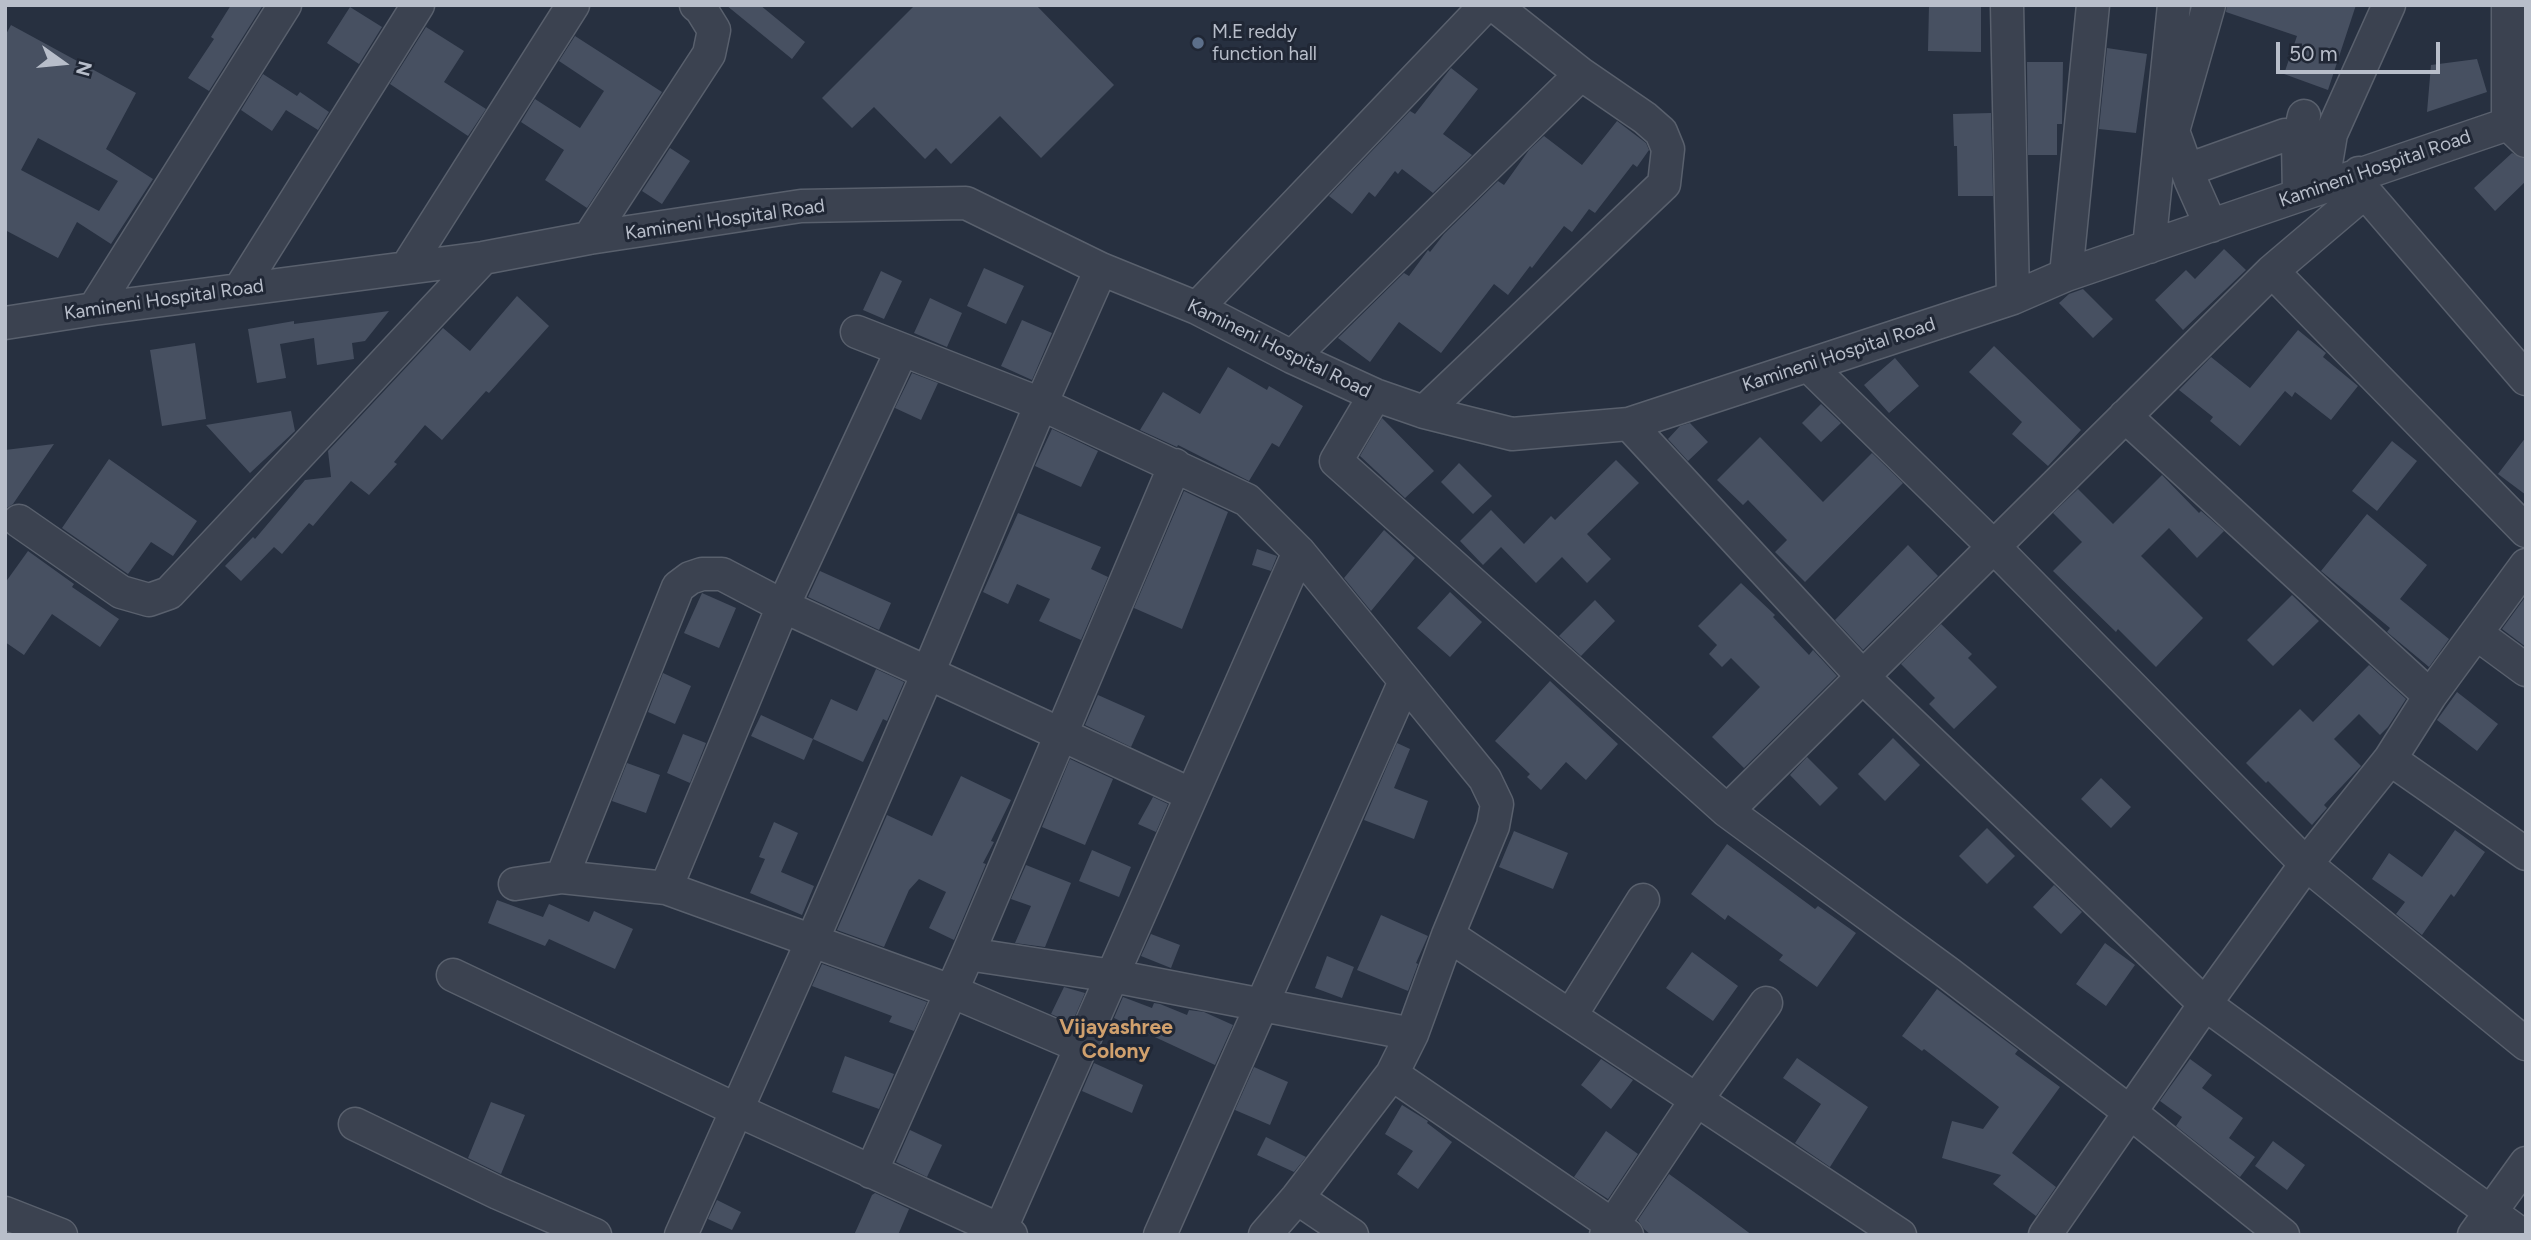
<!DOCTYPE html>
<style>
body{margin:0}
#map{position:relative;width:2531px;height:1240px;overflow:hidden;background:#273040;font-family:Figtree,sans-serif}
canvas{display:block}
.frame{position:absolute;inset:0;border:7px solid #b8beca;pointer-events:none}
.north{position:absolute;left:28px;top:28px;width:70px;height:70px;-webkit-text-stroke:5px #202735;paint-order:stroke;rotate:105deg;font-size:19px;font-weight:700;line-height:28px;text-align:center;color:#b8beca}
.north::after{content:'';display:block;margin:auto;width:24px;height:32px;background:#b8beca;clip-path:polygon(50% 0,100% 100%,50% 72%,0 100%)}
.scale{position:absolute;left:2276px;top:42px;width:164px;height:32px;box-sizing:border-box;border:4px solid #b8beca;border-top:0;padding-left:9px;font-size:21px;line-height:24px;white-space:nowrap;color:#b8beca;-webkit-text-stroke:5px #202735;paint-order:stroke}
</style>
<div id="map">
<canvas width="2531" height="1240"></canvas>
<div class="frame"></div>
<div class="north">N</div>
<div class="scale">50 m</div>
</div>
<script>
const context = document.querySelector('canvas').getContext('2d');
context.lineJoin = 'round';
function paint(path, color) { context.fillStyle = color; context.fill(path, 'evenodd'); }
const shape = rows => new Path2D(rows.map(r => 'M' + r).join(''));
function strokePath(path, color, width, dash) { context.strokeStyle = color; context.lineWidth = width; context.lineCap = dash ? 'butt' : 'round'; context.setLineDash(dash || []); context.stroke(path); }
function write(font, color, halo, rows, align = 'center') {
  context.font = font + ' Figtree,sans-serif'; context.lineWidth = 6; context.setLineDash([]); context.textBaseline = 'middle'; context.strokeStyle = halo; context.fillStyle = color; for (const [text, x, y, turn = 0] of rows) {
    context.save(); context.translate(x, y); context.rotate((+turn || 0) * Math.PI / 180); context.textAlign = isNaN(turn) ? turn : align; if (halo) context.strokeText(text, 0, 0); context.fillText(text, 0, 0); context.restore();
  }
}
paint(shape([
 [231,5,263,5,209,91,188,78,214,39,211,37],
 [726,5,760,5,805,42,792,59],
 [915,5,1036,5,1114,85,1041,158,1000,116,951,164,936,148,925,159,874,107,852,128,822,98],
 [1929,5,1981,5,1981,52,1928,51],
 [2227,5,2356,5,2328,90,2284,74,2297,36,2226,12],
 [350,7,382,27,359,64,327,43],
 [11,25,136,93,106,149,153,179,111,244,77,222,58,258,5,230,5,36],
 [38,138,118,181,99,211,21,170],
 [426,27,464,51,444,82,486,109,468,136,390,84],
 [575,36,662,92,587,208,545,180,564,150,521,122,535,99,580,128,604,91,559,61],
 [2107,48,2147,54,2136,133,2099,129],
 [2477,59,2487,92,2427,112,2431,65],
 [2027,62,2063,62,2062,124,2057,124,2057,155,2028,155],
 [1451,68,1478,89,1443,134,1472,155,1433,193,1402,169,1398,174,1395,171,1375,197,1369,192,1352,214,1329,196,1410,111,1415,114],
 [263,74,297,96,300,92,329,112,318,130,286,110,272,131,241,110],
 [1991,113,1993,196,1958,196,1957,146,1954,146,1953,114],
 [1617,121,1646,143,1649,150,1637,167,1633,164,1595,213,1589,209,1572,232,1564,226,1532,268,1530,266,1508,295,1494,284,1441,353,1399,322,1370,362,1338,338,1404,273,1409,276,1428,250,1430,252,1444,234,1498,181,1504,185,1529,150,1544,136,1582,165],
 [670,148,690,161,662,204,642,191],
 [2512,153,2526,159,2526,181,2495,211,2474,188],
 [2224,249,2246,270,2183,330,2155,300,2186,270,2195,279],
 [984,268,1024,286,1006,324,967,306],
 [881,271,902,281,884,319,863,310],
 [2083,289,2113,319,2093,338,2059,303,2069,294],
 [517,296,549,326,489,393,486,391,442,440,425,425,394,462,397,464,369,495,351,481,313,526,309,523,282,554,274,547,241,581,225,566,253,537,255,539,305,480,331,477,328,451,443,328,470,351],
 [930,298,962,313,947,347,914,333],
 [389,311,365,341,352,343,354,359,317,365,314,338,280,344,286,378,257,383,248,329,294,321,294,324],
 [1022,320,1052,333,1032,380,1001,366],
 [2298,330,2326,353,2323,357,2358,386,2331,420,2295,392,2292,397,2285,391,2240,446,2210,421,2213,417,2179,390,2211,357,2250,388],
 [195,343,206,419,162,426,150,350],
 [1994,346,2081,430,2048,466,2012,434,2022,422,1969,372],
 [1895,358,1919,386,1889,413,1864,385],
 [1228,367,1267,390,1269,386,1303,406,1279,447,1272,443,1249,481,1178,445,1177,447,1140,430,1163,392,1200,414],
 [912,373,938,383,921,420,895,408],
 [1821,404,1841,423,1821,442,1802,423],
 [291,411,295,431,250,473,206,425],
 [1382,418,1434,471,1405,498,1360,456],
 [1690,423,1708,442,1688,461,1668,439,1680,426],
 [1052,429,1098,451,1081,487,1035,466],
 [1760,437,1823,502,1872,453,1903,483,1805,582,1775,552,1787,540,1748,500,1743,505,1717,480],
 [2526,437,2526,495,2498,474],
 [2392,441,2417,461,2377,511,2352,491],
 [54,444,13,504,5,509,5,450],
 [109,459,197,521,173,556,151,542,128,574,62,528],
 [1616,460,1639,483,1587,534,1611,559,1587,583,1562,557,1536,583,1501,547,1483,565,1460,541,1491,510,1524,544,1551,516,1555,520],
 [1459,463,1492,496,1473,514,1441,482],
 [2162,475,2199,513,2201,511,2224,531,2197,558,2169,528,2141,556,2203,618,2156,667,2118,629,2116,632,2053,571,2082,542,2053,513,2078,489,2113,524],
 [1184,491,1228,512,1182,629,1134,608],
 [1018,513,1101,547,1091,569,1108,577,1081,640,1039,621,1050,599,1017,584,1008,604,983,592],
 [2367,514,2427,565,2400,599,2449,639,2429,667,2387,632,2390,628,2321,571],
 [1384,530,1415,558,1371,611,1344,578],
 [1908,545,1938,576,1863,650,1835,620],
 [1257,549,1277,556,1271,571,1252,565],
 [28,551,74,584,72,587,119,619,100,647,52,614,24,655,5,642,5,583],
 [820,571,891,603,879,630,808,597],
 [1741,583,1775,615,1773,617,1809,655,1813,650,1837,676,1744,768,1712,737,1760,687,1731,658,1722,667,1709,654,1717,645,1698,626],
 [1450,592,1482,622,1450,657,1417,628],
 [702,593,736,608,719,648,684,633],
 [2292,595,2319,621,2273,666,2247,640],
 [2526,596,2526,647,2502,629],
 [1595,600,1615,621,1581,656,1559,636],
 [1941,624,1972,654,1968,658,1997,687,1954,729,1929,704,1935,698,1901,664],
 [2369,665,2406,699,2388,727,2380,735,2359,714,2334,739,2361,766,2324,805,2327,808,2312,825,2268,781,2266,783,2246,763,2300,709,2313,722],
 [876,669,904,682,887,721,883,719,863,762,813,739,831,699,857,711],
 [663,673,691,686,675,724,648,712],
 [1550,681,1618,744,1586,780,1566,762,1541,790,1527,777,1530,774,1495,741],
 [2457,692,2498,724,2477,751,2437,720],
 [1098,695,1145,716,1131,747,1085,725],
 [761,715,813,739,804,760,751,736],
 [683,734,706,743,690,783,667,773],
 [1893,738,1920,765,1885,801,1858,774],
 [1397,743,1410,749,1394,788,1428,801,1414,839,1364,820],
 [1807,757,1838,788,1820,806,1790,775],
 [1070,759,1113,779,1085,845,1042,827],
 [627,763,660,775,646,813,612,801],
 [961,776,1011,800,991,841,994,842,983,863,986,864,954,940,929,928,946,892,919,879,909,890,884,947,837,930,887,815,932,836],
 [2101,778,2131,807,2111,828,2081,799],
 [1153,797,1168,804,1156,832,1138,824],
 [774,822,798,833,781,872,814,886,802,915,750,893,765,859,759,857],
 [1987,828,2015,856,1987,884,1959,856],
 [2455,830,2485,852,2454,897,2451,894,2422,935,2396,914,2405,902,2372,879,2389,853,2422,877],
 [1514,831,1568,853,1553,889,1499,867],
 [1727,844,1815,909,1818,906,1856,933,1817,987,1779,960,1783,955,1728,915,1725,920,1691,894],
 [1092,850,1131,867,1119,897,1079,881],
 [1026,865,1071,883,1045,947,1015,943,1031,906,1011,899],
 [2054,885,2082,912,2061,934,2033,907],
 [497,900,543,917,549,904,589,922,594,911,633,929,615,969,549,939,545,946,488,923],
 [1381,915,1428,936,1416,963,1418,964,1408,991,1357,970],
 [1151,934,1180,945,1171,968,1141,956],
 [2105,943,2135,965,2106,1006,2076,984],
 [1692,952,1738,986,1713,1021,1666,988],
 [1327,956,1354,967,1342,998,1315,988],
 [822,964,927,1002,914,1031,889,1022,892,1016,812,986],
 [1064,987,1085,993,1072,1023,1051,1014],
 [1937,989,2018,1050,2015,1054,2060,1087,2012,1153,2056,1187,2036,1216,1993,1184,2001,1175,1942,1158,1952,1121,1983,1129,1999,1107,1924,1049,1922,1051,1902,1036],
 [1123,997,1152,1008,1154,1003,1160,1004,1187,1015,1189,1010,1204,1012,1233,1025,1215,1065,1114,1018],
 [845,1056,894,1074,879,1109,832,1092],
 [1797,1058,1868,1107,1830,1167,1795,1143,1821,1104,1783,1078],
 [1601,1059,1633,1080,1611,1109,1581,1085],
 [2190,1059,2212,1075,2202,1088,2243,1118,2229,1138,2255,1157,2240,1177,2176,1126,2182,1117,2160,1101],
 [1094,1063,1143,1085,1132,1113,1082,1091],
 [1254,1067,1288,1082,1270,1125,1235,1110],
 [491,1102,525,1115,501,1174,468,1158],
 [1402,1105,1428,1121,1427,1123,1452,1142,1418,1189,1397,1174,1413,1151,1385,1134],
 [910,1130,942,1145,927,1177,896,1162],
 [1606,1131,1638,1154,1608,1199,1574,1177],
 [1266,1137,1306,1157,1294,1172,1257,1155],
 [2273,1141,2305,1165,2287,1190,2255,1166],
 [1669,1174,1701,1197,1752,1235,1651,1235,1644,1229,1638,1220],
 [875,1193,909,1209,898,1235,854,1235,872,1195],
 [717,1200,741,1212,732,1230,708,1219]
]), '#475061');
const minor = shape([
 [2007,5,2013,298],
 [2209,5,2173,131,2191,181,2211,226],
 [2508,5,2508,124,2526,141],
 [2187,170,2285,135],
 [2359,173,2365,192,2526,379],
 [2322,187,2331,134,2389,5],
 [2299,195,2298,143,2304,116],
 [589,238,709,54,714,30,701,9,696,5],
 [2149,247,2174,5],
 [407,267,573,5],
 [2272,271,2526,531],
 [2066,275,2093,5],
 [240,289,418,5],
 [1197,308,1486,5],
 [94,309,285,5],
 [5,323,94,309,483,258,589,238,801,206,966,203,1101,269,1197,308,1292,357,1375,395,1424,412,1512,434,1629,424,2013,298,2066,275,2508,124,2526,115],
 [857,332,1041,404,1247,500,1299,552,1405,681,1485,779,1497,804,1493,826,1448,935,1412,1034,1392,1074,1297,1198,1265,1235],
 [1292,357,1581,74],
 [1808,365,1994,547,2306,864,2526,1044],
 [1375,395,1336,461,1727,811],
 [1424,412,1664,184,1668,149,1661,132,1645,118,1581,74,1494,5],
 [2125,416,2430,696],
 [1629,424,1863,677,2205,1004,2522,1235],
 [19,521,121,592,149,600,169,593,483,258],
 [2477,634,2526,670],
 [2390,759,2526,854],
 [562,877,678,587,690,578,702,574,722,574,783,606,1190,794],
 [515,884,562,877,666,888,951,991,1082,1047],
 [666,888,783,606,902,350],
 [1448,935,1900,1235],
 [968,954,1113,976,1412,1034],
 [453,975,737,1110,1011,1235],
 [1571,1015,1643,900],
 [1392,1074,1627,1235],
 [355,1124,498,1193,595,1235],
 [871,1172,968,954,1175,465],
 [1297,1198,1352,1235],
 [5,1213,61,1235],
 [681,1235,812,941,928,673,1041,404,1101,269],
 [998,1235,1299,552],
 [1160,1235,1405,681],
 [1606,1235,1697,1099,1766,1003],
 [2045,1235,2205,1004,2306,864,2390,759,2430,696,2526,565],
 [2283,1235,2131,1113,1948,973,1727,811,2272,271,2365,192],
 [2474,1235,2526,1163]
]);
strokePath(minor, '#59606d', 35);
strokePath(minor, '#3b4250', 32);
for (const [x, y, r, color] of [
 [1198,43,7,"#5c6f8a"]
]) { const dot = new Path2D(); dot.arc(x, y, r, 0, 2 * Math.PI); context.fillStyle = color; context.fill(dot); strokePath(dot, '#202735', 2.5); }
write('19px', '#b8beca', '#202735', [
 ["M.E reddy",1212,32],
 ["function hall",1212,54]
], 'left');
write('19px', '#b8beca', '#202735', [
 ["Kamineni Hospital Road",2375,169,-19],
 ["Kamineni Hospital Road",725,220,-8],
 ["Kamineni Hospital Road",164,300,-8],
 ["Kamineni Hospital Road",1279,349,26],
 ["Kamineni Hospital Road",1839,355,-18]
]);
write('bold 21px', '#d0a06d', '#202735', [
 ["Vijayashree",1116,1028],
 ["Colony",1116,1052]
]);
</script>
